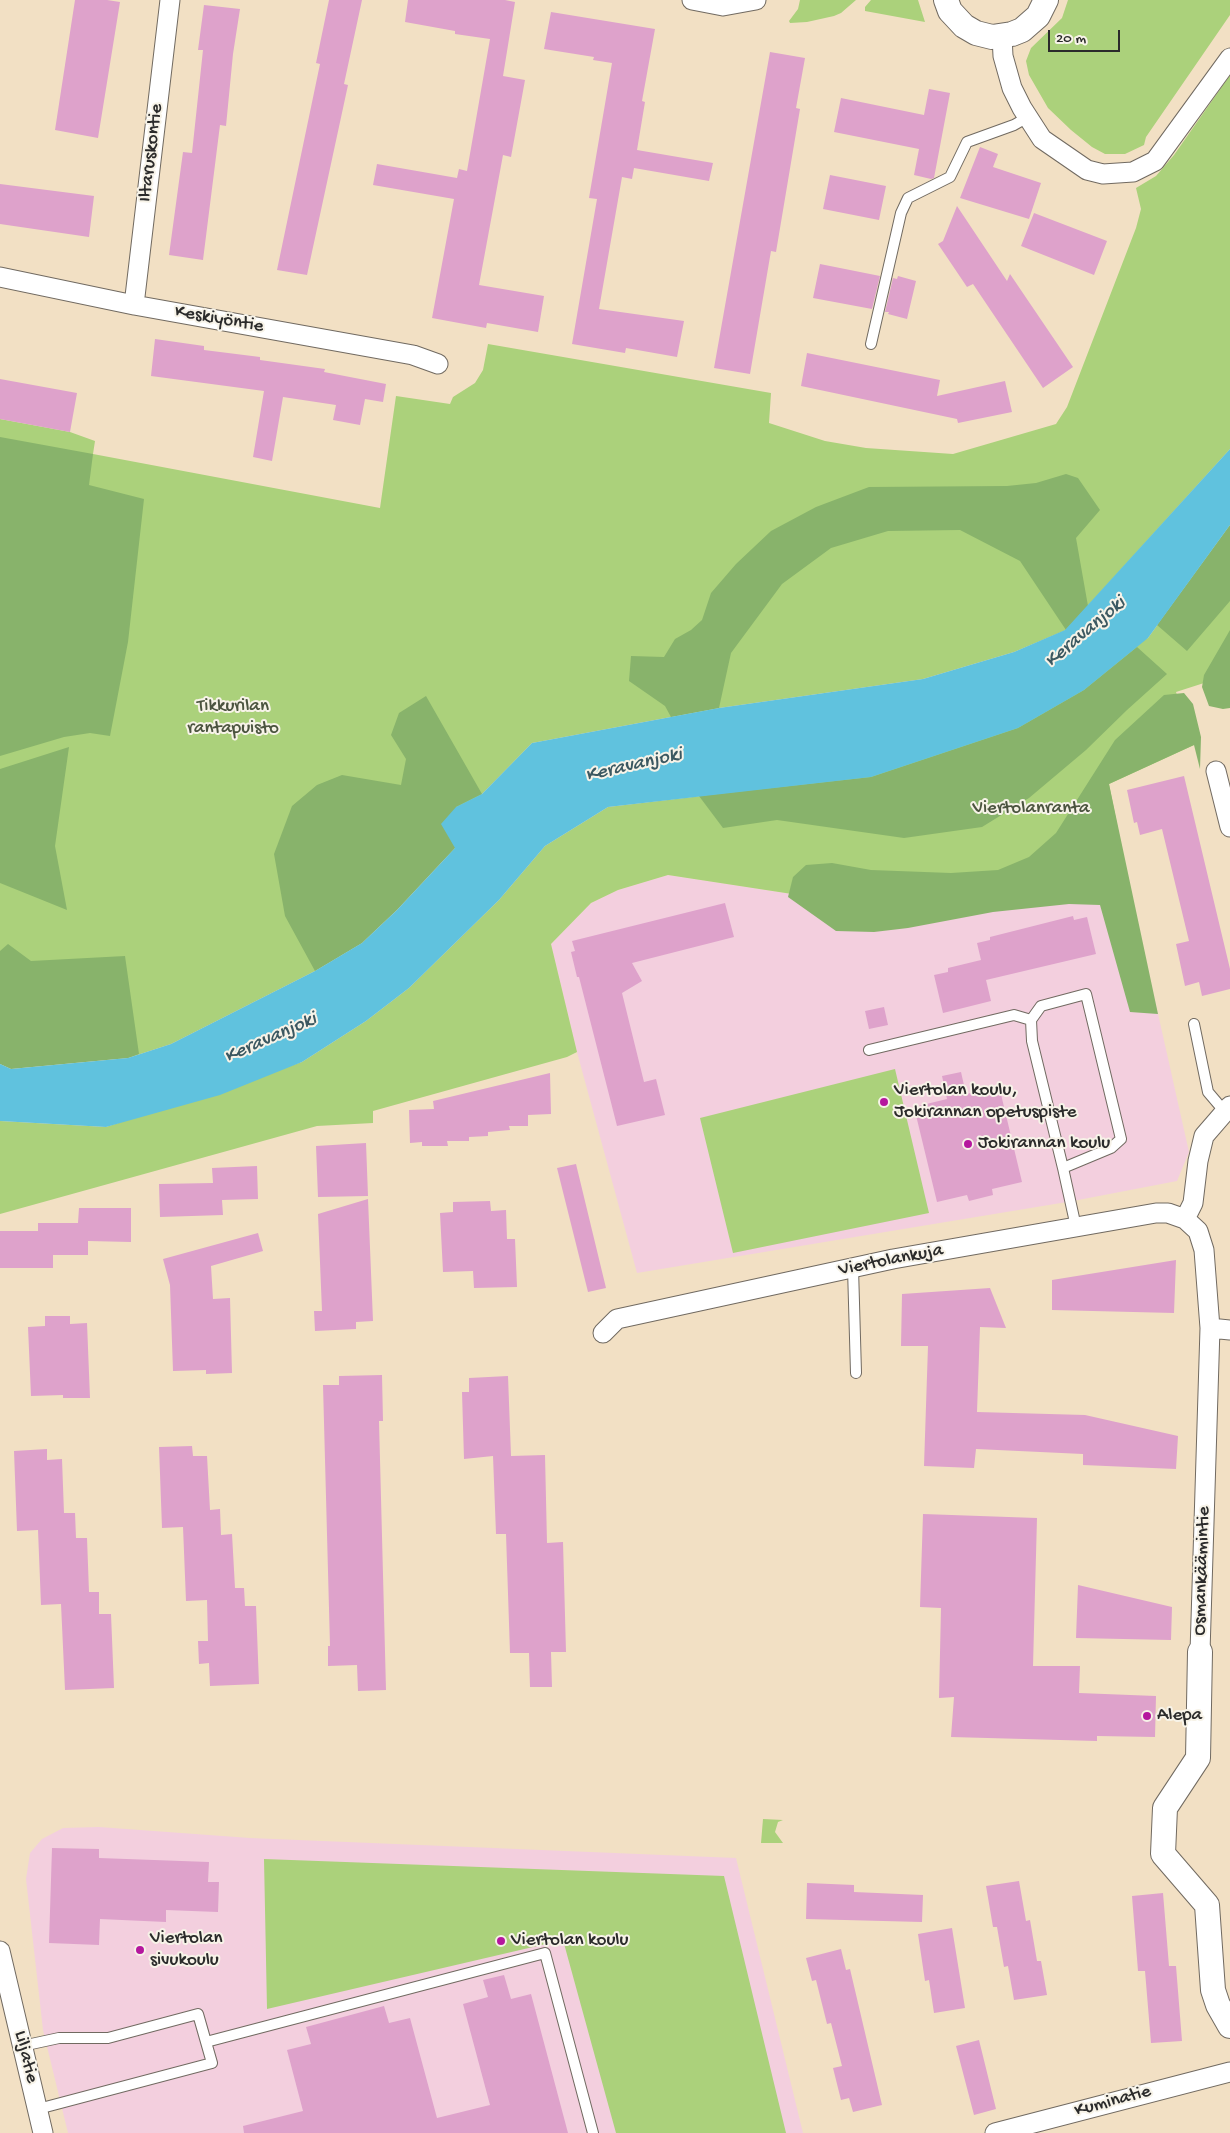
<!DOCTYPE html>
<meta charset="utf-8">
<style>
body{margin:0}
#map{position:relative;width:1230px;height:2133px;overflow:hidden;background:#f2e0c4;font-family:"Gochi Hand",sans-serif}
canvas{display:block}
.scale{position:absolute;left:1048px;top:30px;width:72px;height:22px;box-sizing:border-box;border:2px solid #2b2b2b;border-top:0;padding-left:6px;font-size:15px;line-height:18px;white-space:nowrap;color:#2b2b2b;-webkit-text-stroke:4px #f7f3e8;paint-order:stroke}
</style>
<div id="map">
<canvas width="1230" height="2133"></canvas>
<div class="scale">20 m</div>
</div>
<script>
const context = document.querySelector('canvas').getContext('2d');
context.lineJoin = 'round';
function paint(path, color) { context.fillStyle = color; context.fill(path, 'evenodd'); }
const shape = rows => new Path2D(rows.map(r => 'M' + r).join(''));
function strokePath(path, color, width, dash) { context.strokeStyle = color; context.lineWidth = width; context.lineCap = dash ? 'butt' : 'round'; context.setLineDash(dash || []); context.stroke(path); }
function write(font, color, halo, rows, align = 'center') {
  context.font = font + ' "Gochi Hand",sans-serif'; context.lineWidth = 4; context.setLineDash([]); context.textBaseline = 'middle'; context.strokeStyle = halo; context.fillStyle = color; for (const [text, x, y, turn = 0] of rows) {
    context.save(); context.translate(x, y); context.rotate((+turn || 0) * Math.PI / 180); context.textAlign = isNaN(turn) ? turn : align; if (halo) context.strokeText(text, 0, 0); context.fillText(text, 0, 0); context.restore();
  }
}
paint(shape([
 [668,875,805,896,1130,889,1189,1152,1177,1181,1073,1201,637,1273,577,1052,551,944,591,903,618,890],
 [99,1827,250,1838,736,1858,803,2133,68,2133,43,2030,26,1879,30,1853,42,1839,63,1828]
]), '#f3cfde');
paint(shape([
 [800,0,856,0,841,13,834,16,807,22,790,23,789,21,798,9],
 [871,0,918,0,925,22,865,11,865,7],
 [1068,0,1230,0,1230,15,1146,137,1144,145,1125,154,1105,154,1092,147,1071,130,1048,108,1029,75,1026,61,1031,48,1062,18],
 [1230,75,1230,449,1066,630,1014,652,923,679,719,708,532,743,482,794,455,848,362,943,315,971,171,1044,128,1058,0,1064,0,419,70,432,95,441,93,454,380,508,396,396,450,404,453,397,475,383,483,370,488,344,771,393,769,423,825,441,866,448,953,454,1056,424,1067,407,1136,228,1141,209,1136,188,1156,176,1174,155],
 [1230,525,1230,704,1204,683,1176,692,1194,745,1109,784,1130,889,805,896,668,875,618,890,591,903,551,944,577,1052,567,1057,373,1111,373,1123,317,1126,0,1214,0,1121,106,1127,302,1062,366,1021,409,988,499,900,545,846,608,807,718,794,1148,638],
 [895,1069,929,1213,733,1253,700,1118],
 [763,1819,783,1820,778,1822,775,1832,783,1843,761,1843],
 [264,1859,724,1876,786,2133,616,2133,563,1940,267,2009]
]), '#abd17b');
paint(shape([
 [0,437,93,454,89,485,144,499,128,642,110,736,90,733,64,737,0,756],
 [1066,474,1078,478,1100,510,1076,538,1088,606,1066,630,1020,561,960,530,888,531,831,548,782,584,731,653,719,708,671,717,665,706,629,681,631,656,664,657,675,639,691,630,702,620,711,593,736,564,771,531,816,507,869,487,1007,486,1036,483],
 [1230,525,1230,601,1187,651,1157,625],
 [1230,630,1230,708,1223,709,1209,706,1202,687,1204,675],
 [1137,647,1167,674,1127,710,1086,750,1029,798,982,827,904,838,777,820,723,828,699,796,871,777,1018,728,1084,690],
 [1184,693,1193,704,1201,737,1200,769,1194,745,1109,784,1158,1014,1130,1012,1100,905,1069,904,993,912,908,928,874,932,836,931,788,897,793,877,806,865,832,863,871,870,951,873,998,870,1029,857,1056,833,1115,740,1164,695],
 [426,696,482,794,456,807,455,848,397,910,362,943,315,971,285,916,274,854,292,806,317,785,342,775,401,785,406,759,391,735,399,713],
 [69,747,55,846,67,910,0,883,0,769],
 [8,944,31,961,125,956,139,1054,128,1058,11,1069,0,1064,0,951]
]), '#88b36b');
paint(shape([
 [1230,449,1230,525,1148,638,1084,690,1018,728,871,777,608,807,545,846,499,900,409,988,366,1021,302,1062,220,1095,106,1127,0,1121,0,1064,11,1069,128,1058,171,1044,315,971,362,943,397,910,455,848,441,824,456,807,482,794,532,743,719,708,923,679,1014,652,1065,630]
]), '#60c2de');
paint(shape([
 [75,0,107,0,120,2,98,138,55,130],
 [329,0,362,0,344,84,348,85,307,275,277,270,320,64,316,63],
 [408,0,505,0,515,2,503,76,525,80,511,157,503,155,479,285,544,296,538,332,487,323,486,328,432,318,454,199,373,185,377,164,457,178,459,169,467,171,490,39,455,34,455,31,405,22],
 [204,5,240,9,233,54,226,126,220,125,203,260,169,255,183,152,192,153,203,50,198,50],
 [551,12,655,29,642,101,645,102,637,150,713,163,709,181,634,168,632,179,622,177,599,309,684,321,677,357,626,348,625,353,572,344,597,199,589,198,612,63,593,60,594,57,544,49],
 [770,52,805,58,796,108,800,109,776,252,771,251,750,374,714,368],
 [929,89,950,93,934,178,931,179,914,175,919,149,834,132,841,98,924,115],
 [980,147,998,154,993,167,1041,183,1029,219,960,198],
 [830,175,886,186,879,220,823,209],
 [0,184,94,196,89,237,0,224],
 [957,206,1007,281,1010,274,1073,367,1043,388,973,284,967,287,938,244,943,241],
 [1034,213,1107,241,1094,275,1021,246],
 [820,264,880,276,872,309,813,298],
 [898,276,916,281,907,319,888,314,889,312,885,312,893,278,897,279],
 [155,339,204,346,204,350,260,357,260,360,325,369,324,372,386,384,383,402,365,399,360,425,333,420,336,405,283,397,272,461,253,457,264,391,151,376],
 [807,353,940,380,937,396,1005,381,1012,412,958,423,957,419,801,386],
 [0,379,77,393,70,432,0,419],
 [1184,776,1230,969,1230,989,1202,996,1199,982,1185,986,1176,944,1189,941,1162,829,1140,835,1137,822,1134,823,1127,790],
 [725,903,734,937,632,963,642,981,622,993,644,1082,656,1079,665,1115,617,1126,579,977,577,977,571,952,575,951,572,941],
 [1073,916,1074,920,1087,917,1096,954,986,980,991,1001,943,1013,934,975,948,972,948,968,981,960,977,943,990,940,990,937],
 [884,1007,888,1025,869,1029,865,1011],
 [961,1072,966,1094,999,1086,1022,1182,992,1189,993,1195,969,1201,967,1195,937,1202,914,1107,947,1099,942,1076],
 [550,1073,551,1114,528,1115,528,1126,509,1126,510,1130,488,1132,488,1136,469,1137,469,1141,447,1141,448,1146,422,1146,422,1142,410,1143,409,1110,434,1109,433,1101],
 [366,1143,368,1196,318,1197,316,1146],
 [576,1164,606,1288,588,1292,557,1168],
 [257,1166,258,1199,222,1200,223,1215,160,1217,159,1184,213,1183,212,1168],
 [368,1199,373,1321,356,1322,356,1329,315,1331,314,1311,322,1311,318,1214],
 [490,1201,491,1211,506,1210,507,1239,515,1239,517,1287,474,1288,473,1271,443,1272,440,1213,453,1212,453,1202],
 [79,1208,131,1208,131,1242,88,1241,88,1255,53,1255,53,1268,0,1268,0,1231,38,1231,38,1223,78,1223],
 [258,1233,263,1251,211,1266,213,1299,230,1298,232,1373,206,1374,206,1370,173,1371,170,1285,163,1259],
 [1176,1260,1174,1313,1052,1310,1052,1280],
 [990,1288,1006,1328,980,1327,977,1412,1085,1415,1178,1436,1176,1469,1083,1465,1083,1454,976,1449,974,1468,924,1466,928,1346,901,1346,902,1294],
 [45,1316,70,1316,70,1324,87,1323,90,1398,63,1398,63,1395,31,1396,28,1327,45,1326],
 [382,1375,383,1421,379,1421,386,1690,358,1691,357,1665,328,1666,328,1646,330,1646,323,1385,339,1385,339,1376],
 [508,1376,511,1456,545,1455,547,1543,563,1542,566,1652,551,1652,552,1687,530,1687,529,1653,510,1653,506,1534,496,1534,493,1456,464,1459,462,1392,469,1392,469,1378],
 [192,1446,193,1456,207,1456,210,1510,220,1509,221,1535,232,1534,235,1588,244,1588,245,1606,256,1606,259,1684,210,1686,209,1663,199,1664,198,1641,208,1641,207,1600,186,1601,183,1527,162,1528,159,1447],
 [47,1449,47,1460,62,1459,64,1513,75,1513,76,1538,87,1538,89,1592,99,1592,99,1614,111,1614,114,1688,65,1690,61,1604,41,1605,38,1530,17,1531,14,1451],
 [923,1514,1037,1518,1033,1666,1080,1666,1079,1693,1156,1696,1155,1737,1097,1736,1097,1741,951,1737,954,1697,939,1698,941,1608,920,1607],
 [1078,1585,1172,1607,1171,1640,1076,1638],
 [52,1848,99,1849,99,1858,209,1862,208,1882,219,1882,218,1912,166,1910,166,1922,100,1919,99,1945,49,1943],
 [1019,1881,1026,1921,1030,1920,1037,1961,1041,1961,1047,1995,1014,2000,1008,1966,1004,1967,997,1927,993,1927,986,1886],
 [807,1883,854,1885,854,1892,923,1895,922,1922,806,1919],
 [1163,1893,1169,1966,1176,1966,1182,2041,1151,2043,1145,1971,1138,1971,1132,1896],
 [952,1928,965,2008,934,2013,929,1980,925,1981,918,1934],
 [841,1949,846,1970,850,1969,882,2105,853,2112,849,2098,841,2100,833,2068,842,2066,831,2023,827,2024,816,1980,812,1981,806,1958],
 [504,1975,511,1999,531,1994,568,2133,244,2133,243,2126,303,2111,287,2050,311,2044,306,2027,384,2006,389,2023,410,2018,437,2118,490,2105,463,2004,488,1997,483,1980],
 [979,2040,996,2109,974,2115,956,2046]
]), '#dea2cb');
const service = shape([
 [871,344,901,213,908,198,950,177,967,142,1014,125,1028,117],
 [1194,1024,1208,1092,1225,1112],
 [869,1050,1014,1015,1031,1020],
 [1063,1168,1032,1041,1031,1020,1041,1006,1086,994,1121,1139,1111,1148,1063,1168,1076,1227],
 [853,1268,856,1373],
 [206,2042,545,1953,593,2133],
 [22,2046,59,2038,108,2038,198,2014,212,2063,38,2109]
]);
const minor = shape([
 [692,0,723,6,756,0],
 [1002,36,1003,56,1012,88,1022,108,1042,139,1087,170,1103,174,1133,172,1155,161,1230,58],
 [0,277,134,305,413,355,438,364],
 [134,305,170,0],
 [1216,771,1230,827],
 [1185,1219,1193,1203,1198,1161,1204,1136,1230,1106],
 [1210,1328,1230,1330],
 [603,1333,617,1319,893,1259,1156,1213,1168,1213,1185,1219,1198,1231,1204,1250,1210,1328,1200,1652],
 [0,1951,43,2133],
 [995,2133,1230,2072]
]);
const tertiary = shape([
 [946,0,950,11,964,26,976,33,992,37,1012,34,1022,30,1038,16,1046,0],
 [1200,1652,1198,1758,1165,1808,1163,1854,1207,1905,1213,1990,1218,2005,1230,2026]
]);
strokePath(service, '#716a61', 12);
strokePath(minor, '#716a61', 21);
strokePath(tertiary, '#716a61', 26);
strokePath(service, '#fff', 10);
strokePath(minor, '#fff', 19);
strokePath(tertiary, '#fff', 24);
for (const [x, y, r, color] of [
 [884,1102,5,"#b5179e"],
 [968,1144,5,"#b5179e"],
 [1147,1716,5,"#b5179e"],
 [501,1941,5,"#b5179e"],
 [140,1950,5,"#b5179e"]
]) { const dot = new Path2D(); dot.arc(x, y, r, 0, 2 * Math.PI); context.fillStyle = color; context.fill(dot); strokePath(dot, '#f7f3e8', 2); }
write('19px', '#2b2b2b', '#f7f3e8', [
 ["Iltaruskontie",152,153,-83],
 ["Keskiyöntie",219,320,10],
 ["Viertolankuja",891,1261,-11],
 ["Osmankäämintie",1203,1571,-88],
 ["Liljatie",25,2057,76],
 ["Kuminatie",1113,2102,-15]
]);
write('19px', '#4b543f', '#f7f3e8', [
 ["Tikkurilan",233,707],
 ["rantapuisto",233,729],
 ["Viertolanranta",1031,809]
]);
write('19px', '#2b2b2b', '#f7f3e8', [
 ["Viertolan koulu,",894,1091],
 ["Jokirannan opetuspiste",894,1113],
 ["Jokirannan koulu",978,1144],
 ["Alepa",1157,1716],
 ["Viertolan",150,1939],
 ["sivukoulu",150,1961],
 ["Viertolan koulu",511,1941]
], 'left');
write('italic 20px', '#3b5861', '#f7f3e8', [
 ["Keravanjoki",1086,633,-40],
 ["Keravanjoki",634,766,-13],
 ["Keravanjoki",271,1039,-24]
]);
</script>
